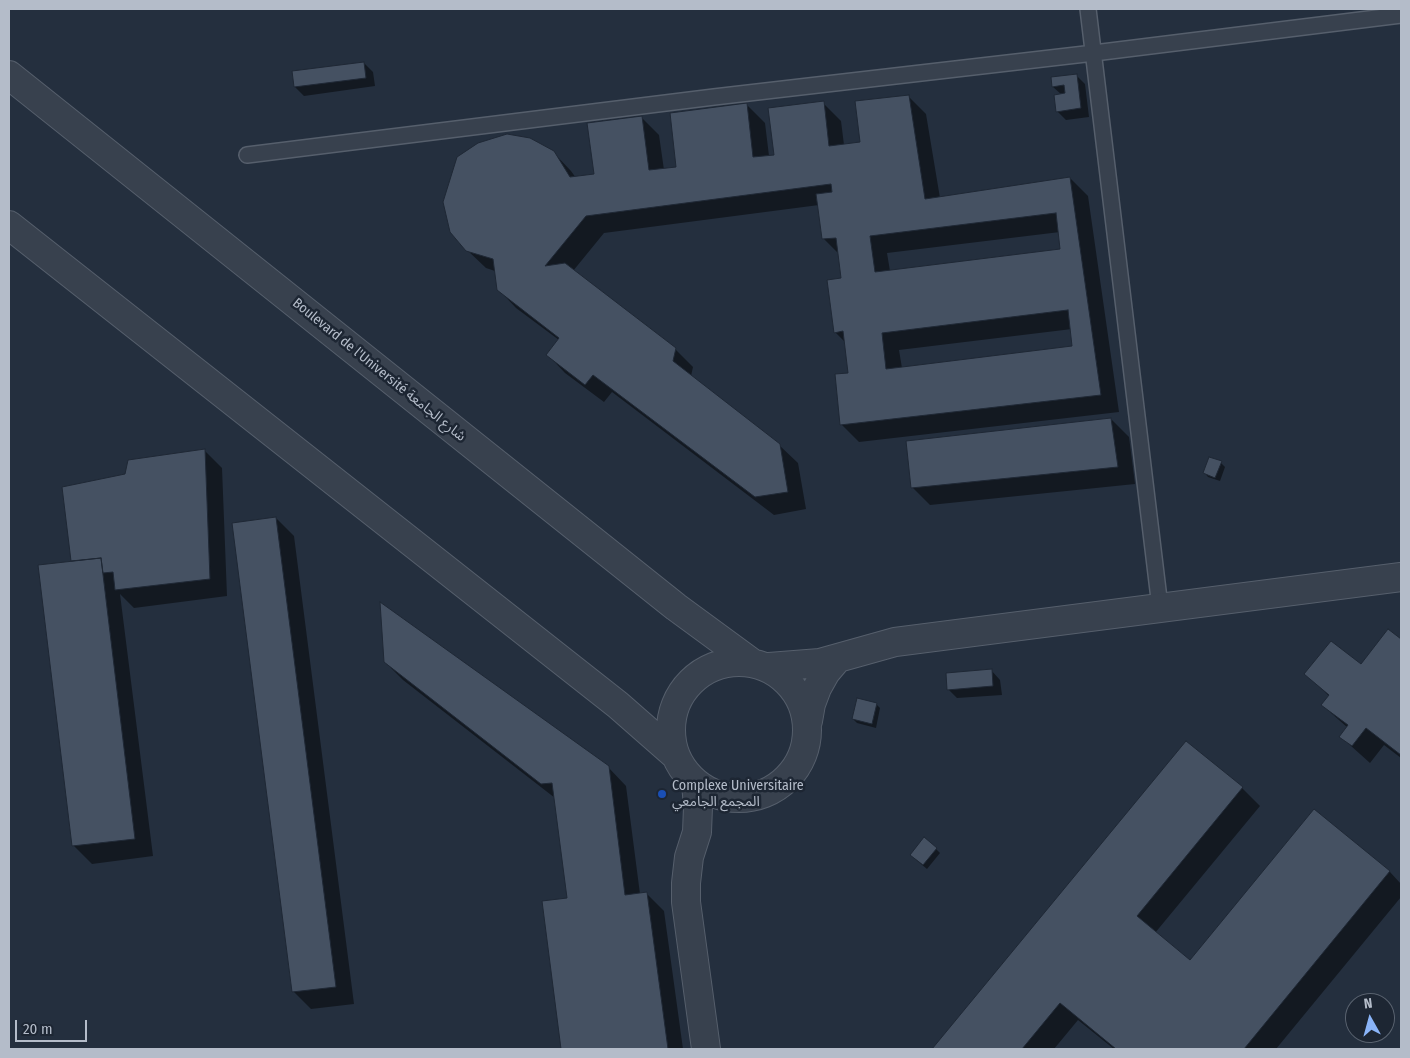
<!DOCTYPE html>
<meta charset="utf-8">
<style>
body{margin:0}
#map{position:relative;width:1410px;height:1058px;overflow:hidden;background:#242f3e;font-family:"Fira Sans Condensed",sans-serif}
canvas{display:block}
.frame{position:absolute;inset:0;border:10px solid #b4bcc9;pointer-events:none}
.north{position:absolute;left:1345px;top:993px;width:50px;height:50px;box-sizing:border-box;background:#1d2633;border:1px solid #59626f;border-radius:50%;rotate:353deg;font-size:14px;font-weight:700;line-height:20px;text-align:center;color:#b4bcc9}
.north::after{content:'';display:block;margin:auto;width:18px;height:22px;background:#8ab4f8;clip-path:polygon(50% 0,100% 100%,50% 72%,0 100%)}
.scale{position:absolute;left:15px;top:1020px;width:72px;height:22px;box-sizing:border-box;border:2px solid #b4bcc9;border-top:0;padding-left:6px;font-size:15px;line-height:18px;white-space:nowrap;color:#b4bcc9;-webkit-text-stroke:4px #1d2633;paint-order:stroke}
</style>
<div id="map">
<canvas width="1410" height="1058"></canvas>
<div class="frame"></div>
<div class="north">N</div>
<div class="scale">20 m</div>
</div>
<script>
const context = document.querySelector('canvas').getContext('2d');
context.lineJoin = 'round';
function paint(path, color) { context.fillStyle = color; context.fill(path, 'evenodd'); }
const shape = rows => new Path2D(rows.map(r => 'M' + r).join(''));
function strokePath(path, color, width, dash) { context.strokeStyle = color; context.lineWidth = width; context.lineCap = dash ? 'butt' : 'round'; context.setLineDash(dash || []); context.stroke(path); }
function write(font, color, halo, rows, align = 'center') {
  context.font = font + ' "Fira Sans Condensed","Noto Sans Arabic",sans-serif'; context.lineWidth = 5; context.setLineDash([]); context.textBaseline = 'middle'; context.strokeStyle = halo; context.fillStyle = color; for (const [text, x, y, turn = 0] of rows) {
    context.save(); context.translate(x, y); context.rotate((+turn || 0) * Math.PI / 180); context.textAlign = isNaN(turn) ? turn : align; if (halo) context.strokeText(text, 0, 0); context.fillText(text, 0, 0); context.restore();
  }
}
paint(shape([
 [364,63,373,72,375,86,304,96,295,87],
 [1076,75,1085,84,1089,117,1066,120,1057,111,1062,95,1053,87],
 [908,96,926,114,940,198,1070,178,1088,196,1119,412,859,442,841,424,849,374,845,342,835,332,842,279,839,254,824,239,819,205,604,233,573,271,675,349,693,367,691,376,779,445,798,463,806,509,774,515,612,392,604,402,565,373,548,355,559,340,516,308,498,289,495,271,486,268,467,250,553,152,571,171,576,178,595,175,641,117,659,135,664,170,678,168,747,105,765,123,769,156,775,156,823,103,841,121,844,145,862,143],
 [1060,232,1062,250,890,271,887,253],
 [1072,329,1074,347,902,368,899,350],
 [1111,419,1129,437,1135,484,930,505,912,487],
 [205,451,222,468,227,596,134,608,120,594,153,856,92,864,74,846,72,562,63,488,126,475],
 [1221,463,1225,467,1220,481,1208,477,1204,472],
 [276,518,294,536,354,1004,311,1009,293,991],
 [1389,630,1401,640,1401,758,1384,745,1370,763,1341,737,1348,728,1322,705,1330,697,1306,674,1361,665],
 [385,662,608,767,626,786,640,894,646,893,664,911,683,1049,562,1049,543,902,568,899,555,798,403,680],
 [991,670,1000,680,1002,695,957,698,948,689],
 [876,704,880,708,876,728,857,723,853,719],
 [1186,742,1242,788,1260,806,1155,933,1190,962,1315,811,1390,872,1401,884,1401,897,1276,1049,1114,1049,1078,1020,1054,1049,934,1049],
 [936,849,940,853,927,869,915,859]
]), '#0007');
const building = shape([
 [364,62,366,78,294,87,292,71,364,62],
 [1077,74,1081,108,1056,112,1054,95,1065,93,1064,85,1052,87,1051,77,1077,74],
 [909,95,925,199,1070,177,1101,395,840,425,835,374,848,373,843,331,834,333,827,280,841,278,836,238,822,239,816,194,832,192,831,184,586,216,545,266,565,263,676,348,673,361,780,444,788,492,755,497,593,375,585,385,546,355,559,338,497,290,493,259,466,251,450,232,443,202,457,157,478,143,507,134,530,138,554,151,570,177,594,174,587,123,642,116,649,170,676,167,670,113,747,103,753,157,774,155,768,108,824,101,829,146,860,142,855,101,909,95],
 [1056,213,1060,249,875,272,870,236,1056,213],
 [1068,310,1072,346,886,369,882,333,1068,310],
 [1111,418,1118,467,911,488,906,441,1111,418],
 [205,449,210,579,115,590,113,572,103,573,101,558,71,561,62,487,125,474,128,460,205,449],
 [1209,457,1222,461,1215,478,1203,473,1209,457],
 [276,517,336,987,292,992,232,523,276,517],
 [101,558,135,839,72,846,38,565,101,558],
 [380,602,609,766,625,895,647,892,668,1049,561,1049,542,901,567,898,552,783,541,784,384,662,380,602],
 [1388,629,1401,639,1401,755,1366,728,1352,746,1339,737,1348,725,1321,705,1329,695,1304,674,1331,641,1361,664,1388,629],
 [992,669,993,686,947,690,946,673,992,669],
 [857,698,877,703,872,724,852,719,857,698],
 [1186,741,1243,787,1137,916,1190,960,1314,809,1390,871,1244,1049,1116,1049,1060,1003,1022,1049,932,1049,1186,741],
 [924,837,937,848,923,865,910,855,924,837]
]);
paint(building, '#455162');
strokePath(building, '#1f2835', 1);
const lane = shape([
 [1088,9,1160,607],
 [247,155,714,97,1094,53,1401,15]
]);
const street = shape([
 [9,75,676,607,751,662],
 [9,225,618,705,675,755],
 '671 730a68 68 0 1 1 136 0a68 68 0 1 1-136 0Z',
 [769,667,820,663,895,642,1401,577],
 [808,721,811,704,817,688,826,672,837,659],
 [696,783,698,807,697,832,689,857,686,883,686,902,706,1049]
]);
strokePath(lane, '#565f6c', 18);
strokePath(street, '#565f6c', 30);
strokePath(lane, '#38414e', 15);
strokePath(street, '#38414e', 28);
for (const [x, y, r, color] of [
 [662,794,5,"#1a4fb4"]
]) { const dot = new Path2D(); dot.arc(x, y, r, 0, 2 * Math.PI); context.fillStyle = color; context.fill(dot); strokePath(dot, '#1d2633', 2); }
write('14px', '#b4bcc9', '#1d2633', [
 ["Boulevard de l'Université شارع الجامعة",379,370,39]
]);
write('14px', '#b4bcc9', '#1d2633', [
 ["Complexe Universitaire",672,786],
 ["المجمع الجامعي",672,802]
], 'left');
</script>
